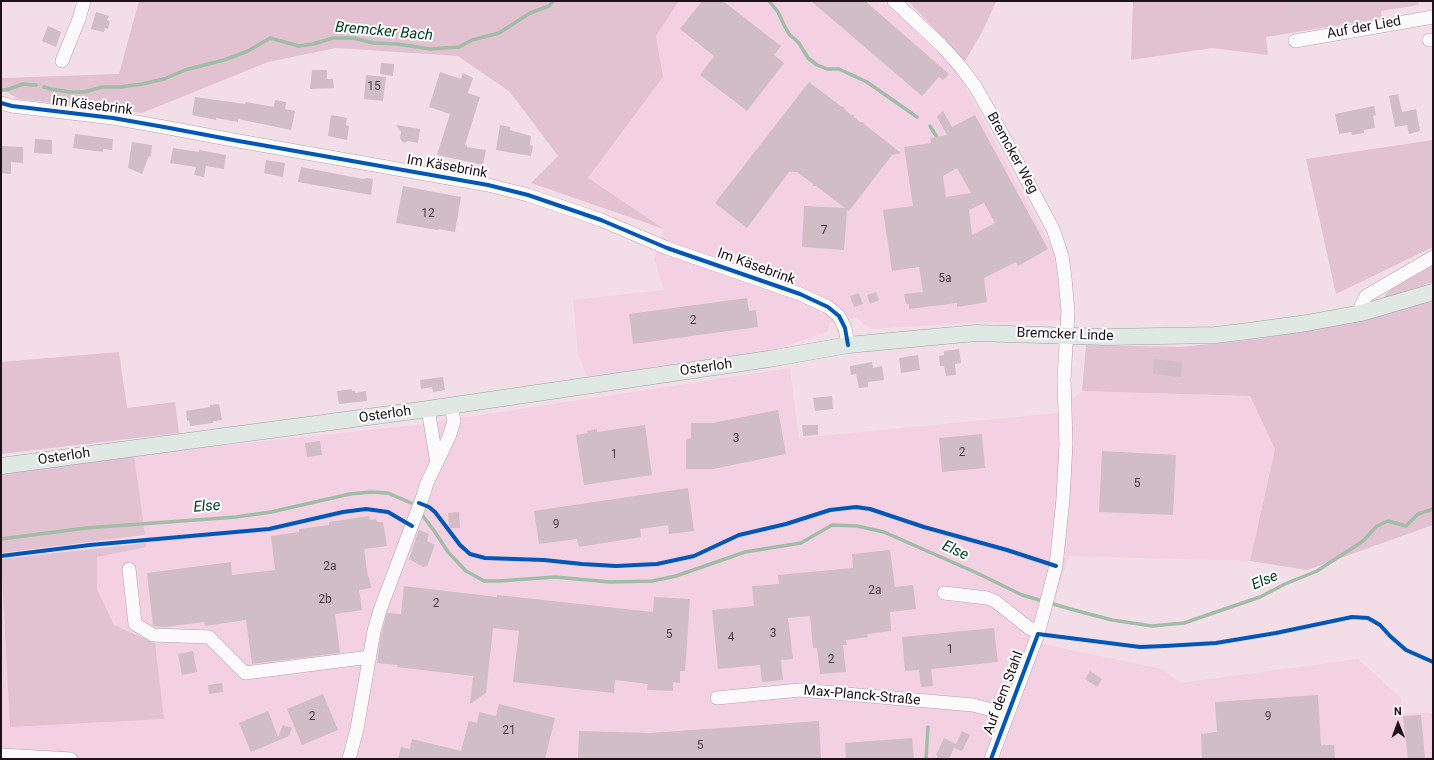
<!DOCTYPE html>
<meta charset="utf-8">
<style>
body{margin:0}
#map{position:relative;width:1434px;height:760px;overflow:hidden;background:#f3dee8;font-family:Roboto,sans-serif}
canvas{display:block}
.frame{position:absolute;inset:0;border:2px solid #1e1117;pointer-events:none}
.north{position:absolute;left:1378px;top:704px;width:40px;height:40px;-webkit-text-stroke:3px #fff;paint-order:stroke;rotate:359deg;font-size:11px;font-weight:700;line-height:16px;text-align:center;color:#1e1117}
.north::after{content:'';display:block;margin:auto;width:14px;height:18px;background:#1e1117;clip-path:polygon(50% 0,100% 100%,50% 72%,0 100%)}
</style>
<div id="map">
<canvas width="1434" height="760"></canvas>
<div class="frame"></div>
<div class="north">N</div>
</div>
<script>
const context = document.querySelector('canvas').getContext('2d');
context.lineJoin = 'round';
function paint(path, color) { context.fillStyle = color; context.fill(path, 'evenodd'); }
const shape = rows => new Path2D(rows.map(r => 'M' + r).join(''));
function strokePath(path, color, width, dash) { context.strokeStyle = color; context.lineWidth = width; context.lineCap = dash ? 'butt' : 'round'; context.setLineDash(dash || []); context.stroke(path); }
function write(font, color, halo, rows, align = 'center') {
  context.font = font + ' Roboto,sans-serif'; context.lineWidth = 4; context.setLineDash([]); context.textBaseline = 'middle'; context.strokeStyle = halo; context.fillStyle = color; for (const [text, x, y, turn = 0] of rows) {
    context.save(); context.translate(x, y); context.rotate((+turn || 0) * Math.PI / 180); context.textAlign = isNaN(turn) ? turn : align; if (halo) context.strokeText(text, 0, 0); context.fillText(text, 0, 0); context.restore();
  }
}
paint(shape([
 [679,1,885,1,959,74,1055,254,1062,320,972,323,871,329,856,318,830,323,827,332,766,353,587,377,578,354,573,300,664,290,654,258,664,229,588,179,663,77,656,36],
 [790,368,799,438,1056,413,1082,391,1250,396,1275,449,1250,561,1069,556,1042,644,1162,669,1180,683,1358,659,1401,698,1403,714,1427,712,1433,713,1433,759,1,759,1,563,10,727,155,643,114,625,97,589,97,557,146,546,134,455,415,425]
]), '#f4d1e2');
paint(shape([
 [139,1,679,1,656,36,663,77,588,178,664,229,531,183,558,156,510,92,458,56,336,48,268,62,142,113,18,99,1,88,1,78,119,74],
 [908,1,995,1,996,2,982,32,965,61],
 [1133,1,1418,1,1419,5,1381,11,1382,18,1266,37,1268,55,1212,48,1131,60],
 [1433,140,1433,247,1336,294,1306,159],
 [1433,263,1433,282,1385,299,1385,295,1390,290],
 [1433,298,1433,525,1307,570,1250,561,1275,449,1250,396,1082,391,1086,345,1181,347,1259,339,1369,318],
 [119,352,127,408,175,402,179,433,1,454,1,362],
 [134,455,145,535,1,553,1,473],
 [146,543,146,547,97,557,97,589,114,625,155,643,164,719,10,727,1,559]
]), '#e2c1d1');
strokePath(shape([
 [769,1,778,12,784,25,789,34,799,43,808,58,817,65,827,69,839,69,867,82,917,117],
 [44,87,51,89,69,92,85,92,102,87,120,87,142,84,164,79,185,70,224,60,248,51,270,38,299,46,313,44,333,38,353,38,374,43,397,44,431,49,459,47,472,40,499,33,530,13,549,6,553,1],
 [1,90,6,90,23,84,36,85],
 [930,126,938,139],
 [423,516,435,532,448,552,466,571,484,581,499,581,555,577,610,582,652,581,676,576,745,552,801,543,832,525,857,526,884,532,977,573,1022,595,1074,610,1112,620,1152,626,1184,623,1260,597,1285,584,1317,571,1363,541,1377,526,1388,521,1406,526,1418,514,1433,509],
 [1,539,86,528,236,517,271,512,350,494,371,492,388,493,411,503],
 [926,759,928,727]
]), '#a0bda8', 3.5);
paint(shape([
 [702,1,723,1,781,46,774,55,784,63,747,111,700,75,714,56,680,29],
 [811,1,865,1,949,74,943,80,939,77,922,96],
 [96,12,109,16,107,20,110,21,108,29,105,28,104,32,91,29],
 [48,26,61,32,56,47,42,41],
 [381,63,394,64,393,76,380,74],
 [312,70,327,70,327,79,333,79,334,88,310,89],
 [440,72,461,79,463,73,473,78,468,93,480,97,465,145,467,145,467,147,486,150,483,165,437,155,450,114,429,107],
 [366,75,386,77,383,101,364,99],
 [809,82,842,107,844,107,845,110,851,115,854,115,854,117,860,122,863,122,864,124,901,153,892,155,849,211,847,210,844,250,802,247,804,206,845,208,816,186,813,186,813,184,797,172,789,172,747,228,715,203],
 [1398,94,1402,112,1416,109,1420,131,1409,134,1407,125,1395,127,1389,96],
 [195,97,245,104,246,102,274,107,275,100,286,102,285,109,295,111,291,130,238,119,238,122,216,118,216,120,192,115],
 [1374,106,1376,115,1373,116,1375,128,1364,130,1364,133,1352,135,1351,132,1339,134,1335,114],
 [943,111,952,127,975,115,1048,249,1018,266,1016,262,984,278,987,302,957,307,957,303,909,309,909,304,906,304,904,294,923,292,919,267,892,271,883,210,913,206,904,147,931,143,930,138,947,135,937,117],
 [957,168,971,193,946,197,943,176],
 [984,203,995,223,972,235,969,210],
 [331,115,347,118,346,125,349,126,347,140,328,136],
 [396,125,420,129,418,143,408,141,404,143,400,139,401,132],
 [500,125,510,127,510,130,531,136,530,145,533,146,531,156,496,150],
 [75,134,113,139,112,150,103,149,103,152,73,148],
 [35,139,52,140,52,154,34,153],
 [132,142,152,145,151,157,149,156,142,174,128,168],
 [1,146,23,147,23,163,11,162,11,174,1,173],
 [173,148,199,152,199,150,226,155,224,169,206,166,204,177,194,175,196,167,170,163],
 [266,160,285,163,283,177,264,173],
 [301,167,363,179,367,178,373,179,371,195,298,182],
 [403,186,461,197,455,232,439,229,438,230,396,223],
 [876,292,879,300,870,304,867,295],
 [859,293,863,304,854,307,850,296],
 [747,298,749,311,756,310,758,327,633,344,629,314],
 [959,349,961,363,955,364,956,375,946,376,944,366,940,366,939,356,944,355,944,351],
 [918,355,920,370,901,373,899,358],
 [1154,359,1182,362,1181,377,1153,374],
 [872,362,873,368,882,366,884,380,868,382,868,387,859,388,856,374,851,375,850,366],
 [443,377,445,390,433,392,432,387,421,389,420,380],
 [352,389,352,391,355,391,355,393,366,391,367,401,339,404,337,391],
 [832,396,833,409,815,411,813,398],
 [219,404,222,420,213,421,213,423,190,426,189,420,187,421,186,411,210,407,210,405],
 [778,410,786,454,713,469,686,469,686,440,691,438,691,423,713,423],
 [645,425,652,475,584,485,576,435,588,433,587,431,597,429,597,432],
 [802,425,818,425,818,435,803,436],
 [982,434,985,468,942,472,939,438],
 [320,441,322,455,307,457,305,443],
 [1102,451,1176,455,1173,515,1099,512],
 [688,488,694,531,669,534,668,525,640,529,641,537,579,547,577,539,539,544,534,511],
 [459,512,460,528,449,528,448,513],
 [369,516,370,520,376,519,377,522,383,522,387,546,364,549,368,577,369,577,371,588,359,590,362,610,335,614,340,653,252,664,246,620,205,626,204,622,165,627,153,626,147,573,231,562,232,575,275,570,271,536,299,532,299,529,329,525,329,522],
 [419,530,429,534,427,541,435,545,427,566,423,567,409,559],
 [890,550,895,587,913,585,916,609,890,612,891,631,867,634,868,637,846,640,847,645,843,645,846,672,820,674,817,648,813,648,810,616,788,618,793,659,781,660,783,680,762,682,760,665,718,669,712,610,754,606,752,586,779,584,778,575,853,568,852,554],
 [404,586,497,597,497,595,653,612,654,597,690,599,685,671,680,671,680,683,673,682,673,691,647,690,648,684,615,680,614,693,513,682,519,631,493,628,486,693,470,704,473,676,397,667,398,665,377,663,381,635,387,613,401,614],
 [994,628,998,662,931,669,933,686,921,687,919,670,905,671,902,637],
 [193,651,197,672,182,675,178,654],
 [1090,671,1102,679,1097,687,1085,679],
 [222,683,223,692,209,694,208,685],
 [323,694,338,730,302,745,287,709],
 [1318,695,1321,745,1334,745,1335,759,1202,759,1201,734,1217,732,1215,702],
 [499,704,555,718,545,759,398,759,401,747,410,749,412,739,461,751,469,721,477,723,479,712,496,716],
 [268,711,278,737,283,725,292,728,289,736,251,752,239,723],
 [1421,715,1425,759,1408,759,1403,716],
 [819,721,821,759,578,759,579,731,650,733],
 [962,731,970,735,962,751,954,748,949,759,936,759,938,756,936,755,944,738,956,744],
 [912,738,914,759,846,759,845,743]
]), '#d0bdc6');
const minor = shape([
 [894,1,941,45,960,66,975,86,1000,130,1053,229,1062,256,1065,278,1068,312,1064,379,1066,444,1063,499,1056,566,1038,634,991,759],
 [1429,40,1433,40],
 [1295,41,1433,17],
 [62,61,79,19,84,1],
 [1,103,12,106,113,118,164,127,233,140,488,185,528,195,601,220,667,248,800,294,828,307,839,316,845,328,848,345],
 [1361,313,1361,306,1366,296,1433,257],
 [428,409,437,463],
 [129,569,135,624,153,635,209,637,245,673,370,657],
 [944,593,987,598,995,601,1029,628,1038,632],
 [717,698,800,690,973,705,1007,714],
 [1,755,71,759],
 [349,759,357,729,374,631,380,610,423,496,427,483,449,437,454,421,451,406]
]);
const major = shape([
 [1,466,428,409,769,359,848,345,976,333,1107,337,1215,335,1249,331,1307,323,1361,313,1433,292]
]);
strokePath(minor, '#b2a3aa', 14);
strokePath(major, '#9ca49e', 17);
strokePath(shape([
 [1209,1,1210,11],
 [1291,7,1305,16,1311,17,1331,9,1368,1],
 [1294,9,1310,1]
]), '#d2cbce', 2, [3, 3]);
strokePath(minor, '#fdfafc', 13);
strokePath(major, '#e0e8e4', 16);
strokePath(shape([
 [1,103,12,106,113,118,164,127,233,140,488,185,528,195,601,220,667,248,800,294,828,307,839,316,845,328,848,345],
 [419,503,429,507,435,512,460,545,470,554,485,558,544,560,582,564,616,566,657,564,694,556,739,535,786,524,830,510,856,507,870,509,924,527,1007,550,1056,566],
 [1,556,90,545,269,529,343,512,366,509,388,512,412,526],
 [991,759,1038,634,1140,647,1165,646,1216,643,1276,633,1352,617,1368,618,1380,625,1390,636,1406,650,1433,662]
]), '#0057b8', 4);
write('12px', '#4a3c43', null, [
 ["15",374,87],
 ["12",428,214],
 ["7",824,231],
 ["5a",945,279],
 ["2",693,321],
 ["3",736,439],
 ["2",962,453],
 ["1",614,455],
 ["5",1137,484],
 ["9",556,525],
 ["2a",330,567],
 ["2a",875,591],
 ["2b",325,600],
 ["2",436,604],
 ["3",773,634],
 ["5",669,635],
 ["4",731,638],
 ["1",950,650],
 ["2",831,660],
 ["2",312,717],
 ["9",1268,717],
 ["21",509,731],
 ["5",700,746]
]);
write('14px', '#1e1117', '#fff', [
 ["Auf der Lied",1364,28,-10],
 ["Im Käsebrink",92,106,7],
 ["Bremcker Weg",1012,153,61],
 ["Im Käsebrink",447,167,10],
 ["Im Käsebrink",756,267,20],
 ["Bremcker Linde",1065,335,2],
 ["Osterloh",706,368,-8],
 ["Osterloh",385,415,-8],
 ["Osterloh",64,457,-8],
 ["Auf dem Stahl",1004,693,-69],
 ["Max-Planck-Straße",862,696,5]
]);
write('italic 15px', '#004121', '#fff', [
 ["Bremcker Bach",384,32,5],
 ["Else",207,507,-4],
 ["Else",955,551,25],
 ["Else",1265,581,-23]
]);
</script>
